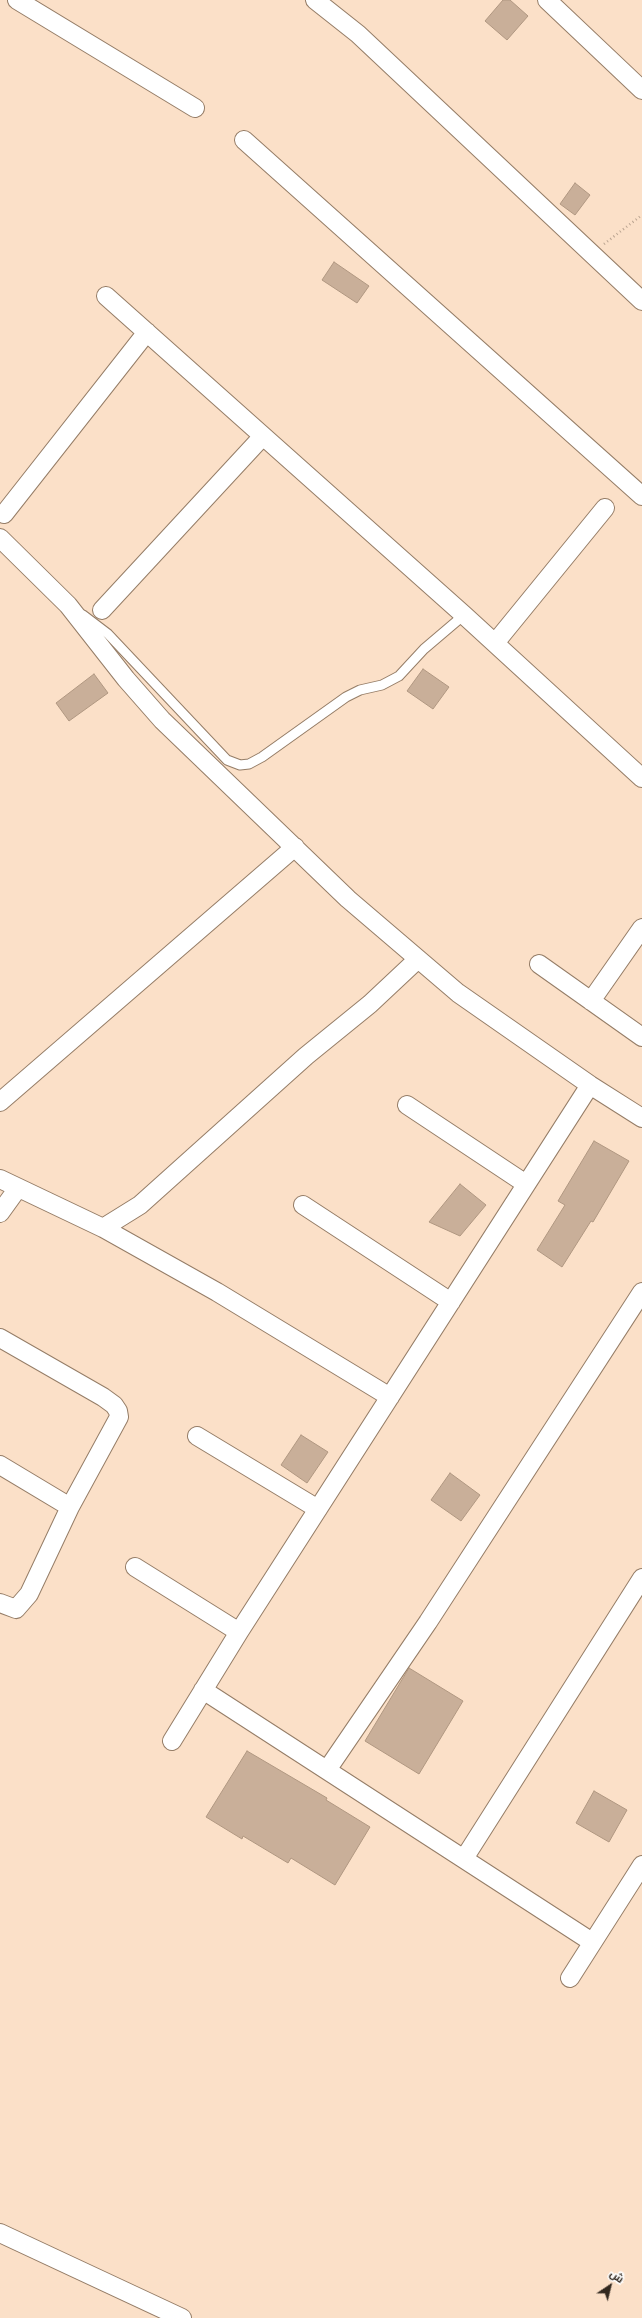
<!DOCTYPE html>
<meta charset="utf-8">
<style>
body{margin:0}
#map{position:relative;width:642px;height:2318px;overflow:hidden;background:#fbe0c8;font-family:Merriweather,Cairo,serif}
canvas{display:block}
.north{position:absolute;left:590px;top:2266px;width:40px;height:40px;-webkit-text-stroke:3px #fff;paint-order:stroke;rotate:35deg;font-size:11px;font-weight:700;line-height:16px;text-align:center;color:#32281f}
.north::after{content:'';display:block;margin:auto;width:14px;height:18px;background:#32281f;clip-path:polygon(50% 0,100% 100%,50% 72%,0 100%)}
</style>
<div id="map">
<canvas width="642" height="2318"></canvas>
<div class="north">ش</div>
</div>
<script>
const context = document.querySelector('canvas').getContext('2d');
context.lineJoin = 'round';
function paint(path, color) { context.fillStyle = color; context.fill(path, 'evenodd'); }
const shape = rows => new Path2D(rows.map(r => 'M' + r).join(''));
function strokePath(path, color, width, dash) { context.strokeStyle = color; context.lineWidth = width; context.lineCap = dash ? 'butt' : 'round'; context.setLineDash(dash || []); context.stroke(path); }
const building = shape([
 [503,0,510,0,528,16,507,40,485,21,503,0],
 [575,183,590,195,575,215,560,204,575,183],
 [334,262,369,286,357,303,322,280,334,262],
 [423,669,449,687,433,709,407,691,423,669],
 [94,674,108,693,69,721,56,703,94,674],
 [594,1141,629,1161,593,1222,591,1221,562,1267,537,1250,565,1205,558,1201,594,1141],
 [460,1184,486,1205,460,1236,429,1222,460,1184],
 [301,1435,328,1452,307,1483,281,1465,301,1435],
 [450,1473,480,1495,461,1521,431,1500,450,1473],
 [409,1668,463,1701,419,1774,365,1741,409,1668],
 [247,1751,327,1798,326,1800,370,1827,335,1885,291,1858,288,1863,243,1836,242,1839,206,1817,247,1751],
 [594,1791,627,1810,609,1842,576,1823,594,1791]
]);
paint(building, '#c9af99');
strokePath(building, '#b09781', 1);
const service = shape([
 [83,615,108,634,227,760,240,765,249,764,262,757,346,697,360,690,382,685,399,676,424,649,464,615]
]);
const minor = shape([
 [17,0,195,108],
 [315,0,358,34,642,301],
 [547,0,642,90],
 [244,140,642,496],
 [106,296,464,615,642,778],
 [4,514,147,332],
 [0,538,68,605,126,679,162,720,348,899,458,993,590,1085,642,1118],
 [102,610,263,436],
 [495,643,605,508],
 [539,964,642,1037],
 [591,1001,642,928],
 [0,1102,295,847],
 [407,1105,526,1184],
 [0,1179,103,1228,140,1205,306,1056,370,1004,418,959],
 [303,1205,451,1302],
 [0,1213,18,1188],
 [103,1228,217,1292,390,1397],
 [0,1338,103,1397,114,1405,118,1411,119,1417,70,1507,29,1594,16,1609,0,1603],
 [197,1436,318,1509],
 [0,1465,70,1507],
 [135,1567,239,1632],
 [203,1690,592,1942],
 [172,1741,239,1632,590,1085],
 [327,1770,428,1622,642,1292],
 [465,1857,642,1578],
 [570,1978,642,1865],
 [0,2233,182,2318]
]);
strokePath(service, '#957d67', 11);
strokePath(minor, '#957d67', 20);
strokePath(shape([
 [604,244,642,215]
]), '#baa491', 2.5, [1, 3]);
strokePath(service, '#fff', 9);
strokePath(minor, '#fff', 18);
</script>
